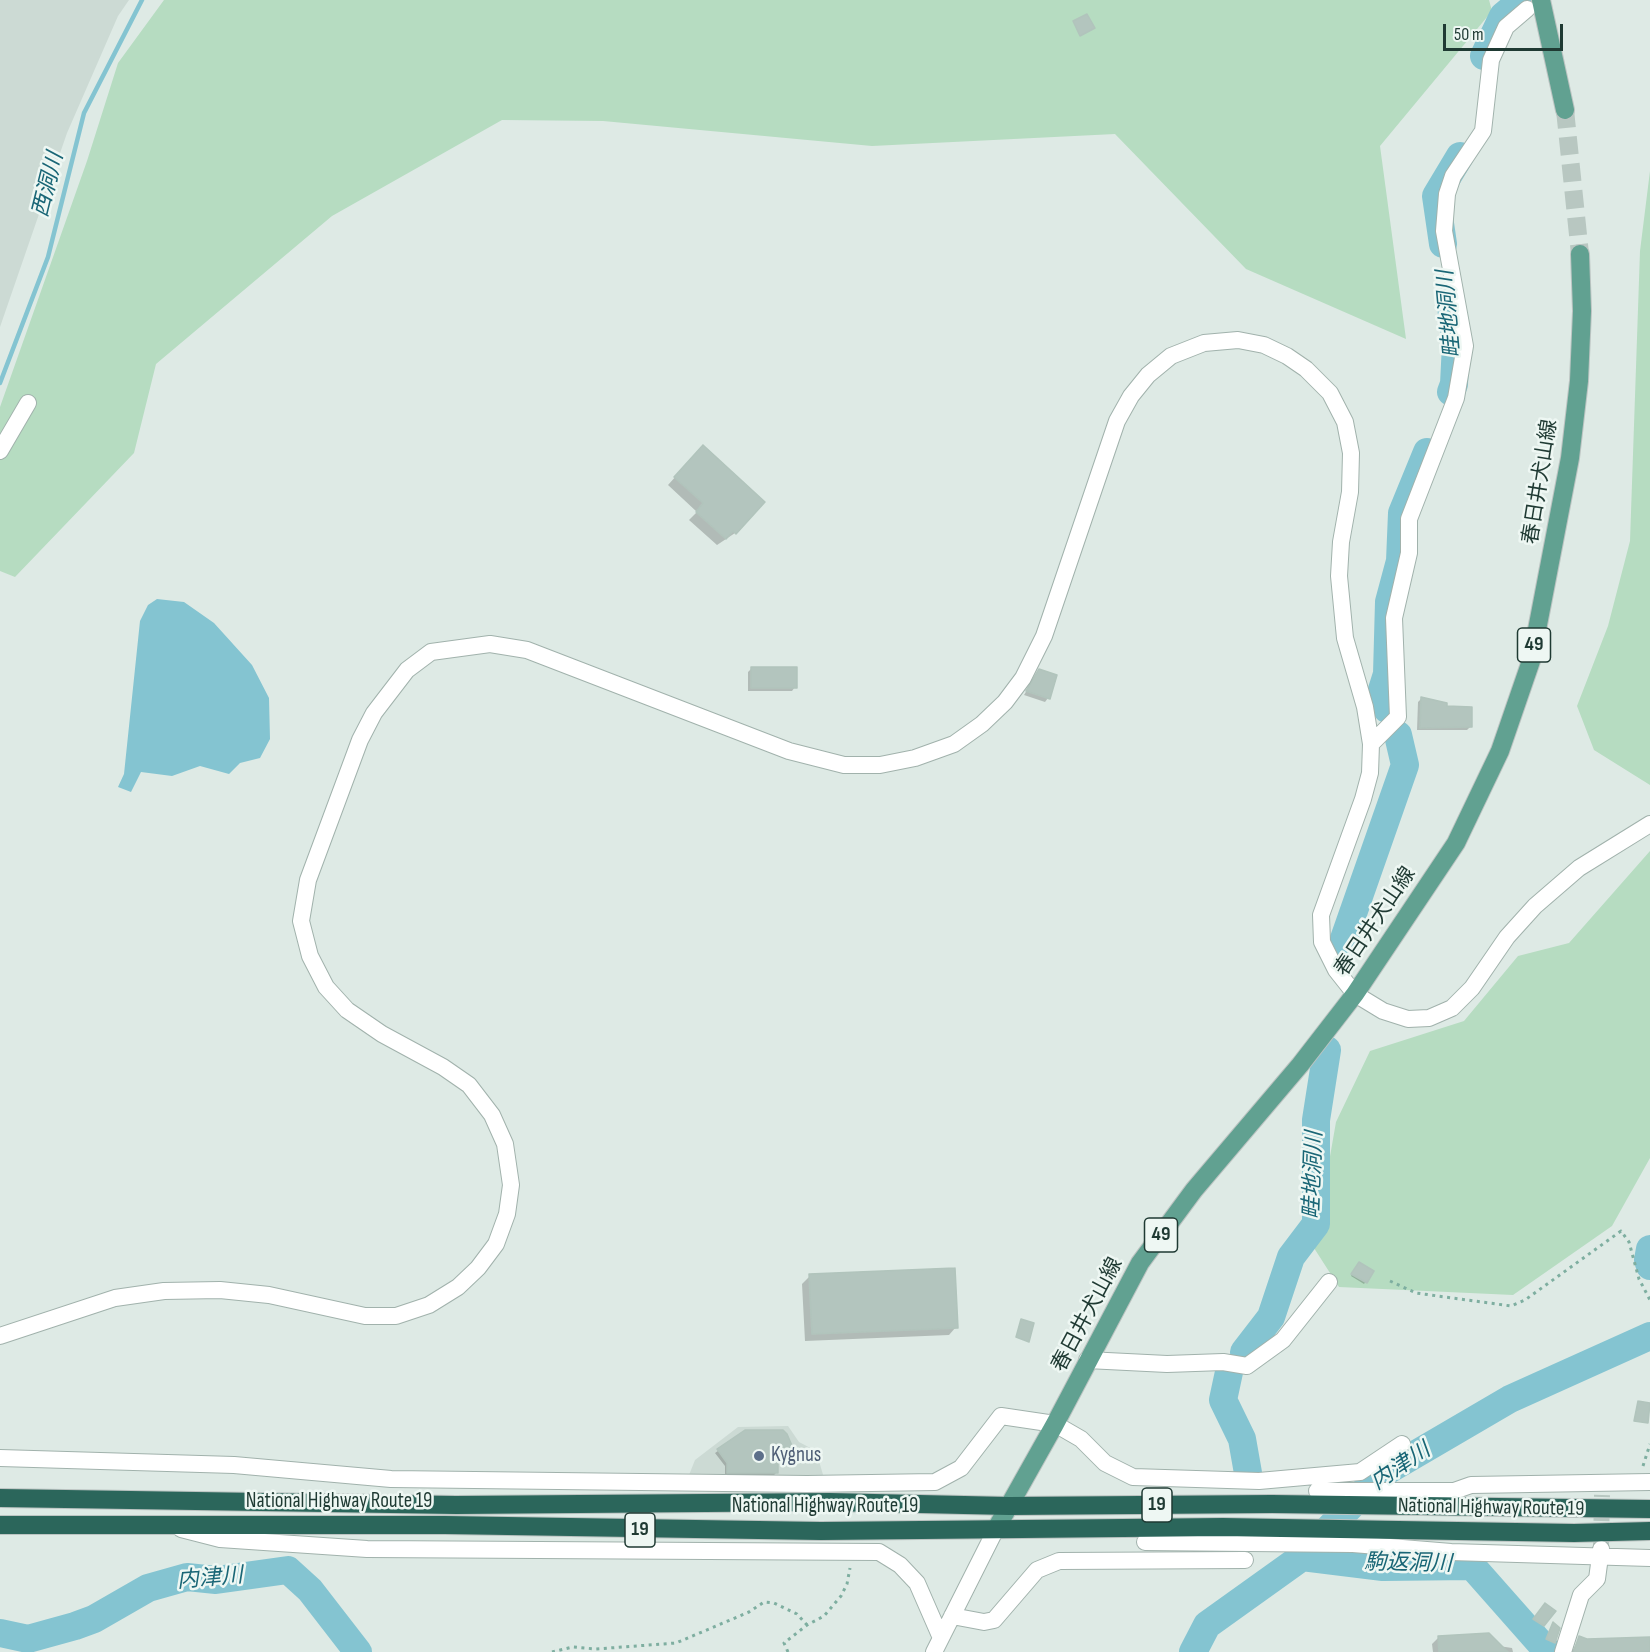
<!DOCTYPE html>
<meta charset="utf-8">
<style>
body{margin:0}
#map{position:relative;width:1650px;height:1652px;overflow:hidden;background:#deeae5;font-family:"Sofia Sans Condensed",sans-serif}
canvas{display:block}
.scale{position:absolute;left:1443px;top:24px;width:120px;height:27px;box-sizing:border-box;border:3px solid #1f3a33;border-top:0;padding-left:8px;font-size:18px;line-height:21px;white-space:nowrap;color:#1f3a33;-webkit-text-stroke:4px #eef7f3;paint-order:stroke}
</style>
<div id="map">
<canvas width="1650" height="1652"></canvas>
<div class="scale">50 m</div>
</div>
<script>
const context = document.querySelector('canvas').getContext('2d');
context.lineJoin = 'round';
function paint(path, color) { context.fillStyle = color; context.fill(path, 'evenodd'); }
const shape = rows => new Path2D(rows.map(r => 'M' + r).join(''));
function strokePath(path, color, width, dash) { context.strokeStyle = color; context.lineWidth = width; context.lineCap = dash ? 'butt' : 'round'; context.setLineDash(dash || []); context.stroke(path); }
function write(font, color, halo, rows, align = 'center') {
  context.font = font + ' "Sofia Sans Condensed","Noto Sans JP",sans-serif'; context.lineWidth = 5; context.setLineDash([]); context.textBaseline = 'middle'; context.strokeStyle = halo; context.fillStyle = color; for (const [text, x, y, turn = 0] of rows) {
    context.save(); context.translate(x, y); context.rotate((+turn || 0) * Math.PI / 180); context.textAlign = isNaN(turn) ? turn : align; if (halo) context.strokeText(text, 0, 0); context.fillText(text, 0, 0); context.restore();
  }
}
paint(shape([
 [0,0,129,0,118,16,67,133,0,327],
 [788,1426,799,1442,816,1451,824,1478,687,1480,695,1460,738,1427]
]), '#ccdad4');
paint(shape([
 [164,0,1489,0,1492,11,1380,146,1406,339,1246,269,1115,134,872,146,603,121,502,120,332,216,156,364,134,453,15,577,0,571,0,407,87,161,118,63],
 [1650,171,1650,785,1594,750,1577,706,1608,626,1630,541,1640,251],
 [1650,851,1650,1158,1612,1226,1513,1295,1339,1287,1314,1248,1336,1122,1370,1051,1464,1021,1518,956,1569,943]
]), '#b6dcc1');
paint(shape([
 [157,599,184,602,214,623,252,665,269,698,270,739,260,758,240,763,229,774,200,766,172,776,141,772,131,792,118,787,124,774,140,621,148,605]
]), '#84c4d1');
paint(shape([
 [695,455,735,533,717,545,689,520,697,512,668,485],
 [751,669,795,687,792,691,748,691,748,672],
 [1036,675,1048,698,1045,702,1024,695],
 [1421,699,1445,708,1470,727,1467,730,1417,730,1418,702],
 [1358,1265,1372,1272,1364,1284,1351,1276],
 [810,1276,956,1327,949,1335,805,1341,802,1284],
 [746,1432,791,1447,788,1450,776,1450,776,1473,773,1476,725,1475,725,1466,715,1453],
 [1439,1637,1512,1648,1513,1652,1433,1652,1432,1644],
 [1579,1637,1586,1641,1650,1638,1650,1652,1572,1652]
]), '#0003');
strokePath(shape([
 [0,383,48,257,84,113,142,0]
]), '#84c4d1', 4.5);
strokePath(shape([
 [1484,56,1503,16,1521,1],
 [1443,244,1436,196,1460,156],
 [1450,299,1456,344,1454,384,1451,392],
 [1387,709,1381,693,1387,674,1389,602,1400,561,1402,513,1427,452],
 [1341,956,1344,939,1405,765,1398,735],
 [1650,1249,1648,1260,1650,1266],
 [1244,1352,1271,1317,1291,1257,1316,1224,1316,1120,1327,1050],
 [1229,1372,1223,1400,1242,1439,1248,1473],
 [1302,1557,1383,1567,1472,1566,1548,1652],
 [0,1633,28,1639,75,1626,94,1619,148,1588,187,1577,216,1580,288,1570,310,1590,358,1652],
 [1193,1652,1207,1625,1302,1557,1380,1475,1510,1399,1650,1336]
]), '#84c4d1', 28);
const building = shape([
 [1087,14,1095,28,1080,36,1073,21,1087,14],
 [703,445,765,502,736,534,733,531,726,539,696,512,703,503,674,477,703,445],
 [751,667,797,667,797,688,751,688,751,667],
 [1039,669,1057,675,1050,699,1026,691,1039,669],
 [1421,697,1447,703,1447,706,1472,707,1472,727,1420,728,1421,697],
 [1359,1262,1374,1271,1367,1283,1351,1274,1359,1262],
 [955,1268,958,1328,812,1334,809,1274,955,1268],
 [1021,1319,1034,1323,1029,1342,1016,1337,1021,1319],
 [1638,1401,1650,1403,1648,1423,1634,1421,1638,1401],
 [745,1430,783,1430,787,1434,793,1448,778,1447,778,1473,727,1473,727,1463,717,1449,745,1430],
 [1545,1603,1556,1611,1544,1626,1533,1619,1545,1603],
 [1553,1622,1560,1628,1555,1643,1546,1639,1553,1622],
 [1489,1633,1508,1652,1439,1652,1438,1636,1489,1633],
 [1579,1636,1587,1639,1650,1637,1650,1652,1577,1652,1574,1651,1579,1636]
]);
paint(building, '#b3c5be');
strokePath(building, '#b1c4bc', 1.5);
strokePath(shape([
 [1601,1545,1602,1495]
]), '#b8c7c1', 16, [16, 8]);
strokePath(shape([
 [1565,110,1580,254]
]), '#b8c7c1', 18, [18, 9]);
const minor = shape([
 [0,451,28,403],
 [1371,744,1398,717,1394,618,1409,553,1409,519,1456,398,1465,346,1444,231,1447,194,1453,176,1483,131,1491,60,1506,27,1527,9],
 [0,1336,115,1298,164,1291,220,1290,269,1295,365,1316,396,1316,429,1305,458,1287,478,1268,496,1244,507,1214,511,1185,505,1144,492,1115,469,1085,443,1067,382,1034,347,1010,326,987,310,956,301,921,308,880,360,740,374,713,407,670,431,652,490,644,527,650,789,751,844,765,880,765,915,758,954,744,982,724,1005,702,1023,678,1044,636,1117,421,1131,396,1148,375,1171,356,1204,343,1238,340,1264,345,1287,356,1306,369,1330,393,1345,422,1351,453,1350,492,1341,542,1339,576,1345,638,1365,707,1371,744,1370,773,1363,799,1321,915,1322,942,1336,970,1355,994,1383,1011,1408,1019,1429,1018,1452,1008,1472,988,1507,937,1535,906,1579,868,1650,824],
 [1087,1360,1167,1364,1223,1362,1247,1366,1283,1340,1329,1282],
 [0,1458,234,1465,391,1479,807,1484,935,1482,961,1468,1001,1416,1055,1424,1081,1439,1105,1463,1133,1477,1259,1481,1360,1472,1402,1444],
 [1317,1491,1454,1491,1471,1485,1650,1482],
 [181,1529,220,1539,367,1549,879,1552,900,1565,917,1583,941,1638],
 [1145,1542,1353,1544,1451,1552,1650,1558],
 [952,1616,984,1622,994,1620,1037,1570,1059,1561,1245,1560],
 [934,1652,996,1529],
 [1563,1652,1581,1595,1597,1579,1601,1549]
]);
const major = shape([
 [1541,0,1565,110],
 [996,1529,1055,1424,1140,1263,1194,1190,1300,1065,1355,994,1456,843,1500,751,1531,661,1570,458,1579,381,1582,311,1580,254]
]);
const highway = shape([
 [0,1498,456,1505,829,1502,1009,1506,1272,1504,1650,1509],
 [0,1525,445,1525,821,1531,1223,1527,1574,1533,1650,1531]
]);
strokePath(minor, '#a1b2ac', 18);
strokePath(major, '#bcc4c2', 20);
strokePath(highway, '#bcc4c2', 20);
strokePath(shape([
 [1390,1281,1416,1293,1511,1306,1525,1300,1621,1231,1629,1242,1639,1279,1650,1300],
 [1643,1466,1650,1444],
 [552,1652,573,1647,596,1649,676,1643,749,1612,764,1602,774,1603,797,1614,807,1625],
 [788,1652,784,1643,807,1625,824,1616,841,1596,847,1584,850,1568]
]), '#7eaea0', 3, [3, 4.5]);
strokePath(minor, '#fff', 16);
strokePath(major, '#61a191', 18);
strokePath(highway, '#2b665b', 18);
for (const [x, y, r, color] of [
 [759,1456,6,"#5c6f8a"]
]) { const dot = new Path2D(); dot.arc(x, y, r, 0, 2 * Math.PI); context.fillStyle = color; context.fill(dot); strokePath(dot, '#eef7f3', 2); }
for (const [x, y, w] of [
 [1534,645,33],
 [1161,1235,33],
 [1157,1505,30],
 [640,1530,30]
]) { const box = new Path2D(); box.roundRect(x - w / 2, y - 17, w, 34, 4.5); context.fillStyle = '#eef7f3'; context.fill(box); strokePath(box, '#1f3a33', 1.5); }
write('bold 20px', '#1f3a33', null, [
 ["49",1534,645],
 ["49",1161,1235],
 ["19",1157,1505],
 ["19",640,1530]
]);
write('21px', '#1f3a33', '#eef7f3', [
 ["春日井犬山線",1541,482,-81],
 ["春日井犬山線",1376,922,-56],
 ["春日井犬山線",1088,1315,-62],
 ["National Highway Route 19",339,1502],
 ["National Highway Route 19",825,1507],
 ["National Highway Route 19",1491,1508,1]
]);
write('21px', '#4e5e75', '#eef7f3', [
 ["Kygnus",771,1456]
], 'left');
write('italic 22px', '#196676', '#eef7f3', [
 ["西洞川",49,185,-76],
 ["畦地洞川",1450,314,-95],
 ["畦地洞川",1314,1175,-88],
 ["内津川",1401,1467,-34],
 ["駒返洞川",1408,1564,1],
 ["内津川",210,1579,-5]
]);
</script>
